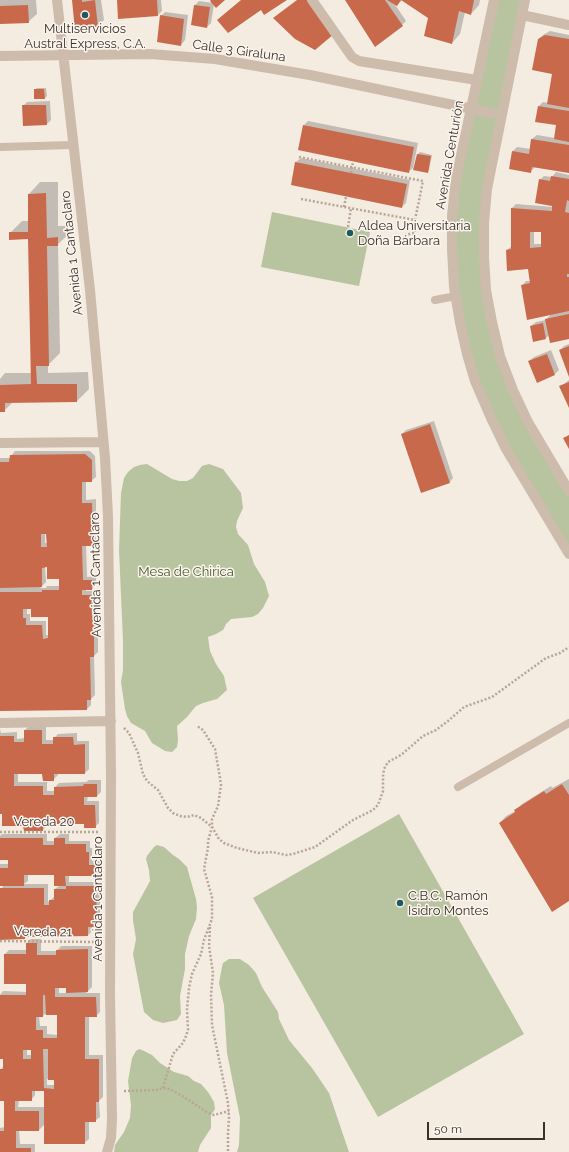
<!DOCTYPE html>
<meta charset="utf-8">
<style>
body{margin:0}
#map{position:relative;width:569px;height:1152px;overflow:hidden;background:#f4ebe1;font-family:Raleway,sans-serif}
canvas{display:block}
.scale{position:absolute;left:427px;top:1122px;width:118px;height:18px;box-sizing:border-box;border:2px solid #3b302b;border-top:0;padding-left:5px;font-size:12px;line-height:14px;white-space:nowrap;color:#3b302b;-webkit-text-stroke:3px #fbf5ee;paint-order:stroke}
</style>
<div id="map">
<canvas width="569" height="1152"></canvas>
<div class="scale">50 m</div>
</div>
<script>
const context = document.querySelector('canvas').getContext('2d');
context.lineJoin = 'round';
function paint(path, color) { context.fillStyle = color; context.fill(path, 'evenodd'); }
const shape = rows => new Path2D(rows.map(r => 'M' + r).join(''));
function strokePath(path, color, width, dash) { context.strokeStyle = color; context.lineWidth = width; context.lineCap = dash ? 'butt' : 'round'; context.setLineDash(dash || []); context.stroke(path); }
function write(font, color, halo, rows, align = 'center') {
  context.font = font + ' Raleway,sans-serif'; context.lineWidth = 3; context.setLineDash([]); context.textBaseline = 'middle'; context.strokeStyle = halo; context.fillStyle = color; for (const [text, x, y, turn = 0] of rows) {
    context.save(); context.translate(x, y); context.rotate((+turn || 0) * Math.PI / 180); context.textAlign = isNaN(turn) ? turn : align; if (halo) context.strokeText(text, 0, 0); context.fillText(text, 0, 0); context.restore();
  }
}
paint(shape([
 [494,0,525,0,487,189,486,290,513,390,569,491,569,554,491,418,460,323,452,216],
 [272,212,370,232,359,286,261,267],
 [147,464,172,479,179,481,187,481,193,478,202,466,209,464,223,469,241,493,243,508,237,521,236,527,238,534,248,545,254,564,265,582,269,596,263,608,258,614,252,617,231,619,226,624,223,630,216,634,208,637,210,651,216,664,224,676,227,690,217,699,203,703,196,706,187,717,177,726,178,740,177,747,172,752,165,751,152,743,145,731,131,723,127,716,125,709,121,682,123,670,123,641,119,550,121,493,124,478,128,472,134,467,140,465],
 [399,814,524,1034,378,1117,253,898],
 [157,845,164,847,173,855,179,859,187,867,196,899,197,907,196,919,189,936,185,954,185,969,180,996,181,1014,177,1020,163,1023,153,1020,144,1012,133,954,136,939,133,920,133,912,150,881,149,870,146,859,147,856,154,847],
 [229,959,240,959,249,965,256,973,262,987,278,1012,279,1019,289,1040,312,1068,329,1093,349,1152,237,1152,239,1145,240,1118,227,1053,224,1005,219,983,222,967,223,963],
 [139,1049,142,1050,152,1055,160,1063,174,1072,188,1076,194,1081,201,1084,208,1092,214,1102,215,1109,211,1115,211,1128,200,1145,198,1152,114,1152,115,1145,124,1132,130,1118,131,1105,128,1081,132,1058,136,1051]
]), '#b8c4a0');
paint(shape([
 [0,0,36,0,37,14,28,22,0,23],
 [73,0,101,0,104,20,97,26],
 [118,0,161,0,162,11,158,15],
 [212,0,223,0,214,4,211,23,207,27,195,5,199,1,213,3],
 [346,0,402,0,397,5,394,3,406,21,402,25],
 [403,0,480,0,479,5,471,14,465,12,460,34,452,43,430,14],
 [165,12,188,15,185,40,181,45,161,16],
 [550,31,569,35,569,172,535,167,530,172,513,151,517,147,531,149,532,139,537,135,555,138,557,125,539,106,543,102,548,103,553,73,539,39,543,35],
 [37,88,46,88,47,96,45,98,35,90],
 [50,101,51,120,47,124,23,106,27,102],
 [308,121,418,143,413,168,408,172,304,125],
 [420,152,432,155,429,170,428,172,415,169,418,154],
 [301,158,410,180,406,203,402,207,292,184,296,162],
 [556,172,569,175,569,338,549,335,546,338,531,326,536,322,546,320,552,313,522,286,526,281,531,281,529,268,507,250,512,246,512,208,516,204,553,207,540,180,544,176,552,177],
 [534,231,542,231,542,244,534,244],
 [40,182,58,182,58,226,69,226,69,234,58,244,60,353,48,365,48,373,88,372,89,389,77,401,13,402,4,411,0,411,0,379,5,373,32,373,29,238,10,233,22,221,29,221,29,194],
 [569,344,569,374,560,350,564,346],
 [551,350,559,370,555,374,529,361,534,357],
 [569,380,569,406,560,387],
 [434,421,453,478,449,483,402,434,406,430],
 [15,451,90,451,95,456,96,477,91,481,86,481,86,500,96,499,96,541,92,545,86,545,87,577,96,576,96,584,92,589,86,589,86,591,95,591,95,613,98,613,98,652,94,656,95,695,91,699,91,705,87,709,0,710,0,458,11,458,11,456],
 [45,533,47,533,47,543,45,543],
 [45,566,48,566,60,578,60,586,47,586,46,588,40,588,46,582],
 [27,608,32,608,49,616,49,635,46,635,46,621,30,621,30,614,27,614],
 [29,726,46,726,46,740,54,740,54,738,58,734,77,733,77,741,89,741,89,769,85,773,58,773,58,775,53,780,43,773,18,773,18,782,47,782,47,791,55,791,55,787,59,783,86,782,89,780,101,780,101,792,97,796,88,796,87,801,99,801,99,823,95,827,85,823,55,816,47,816,47,825,43,830,24,825,3,813,0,813,0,729,1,733,17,732,17,739,25,738,25,730],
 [569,779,569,901,500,823,506,816,516,811,522,804,551,786,552,788],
 [2,834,47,834,47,841,55,841,55,838,60,834,69,834,69,841,90,841,90,848,92,848,92,861,101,861,101,870,97,875,69,875,69,882,100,882,100,922,96,926,92,926,92,931,88,935,27,936,25,938,0,939,1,889,4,885,0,885,0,864,9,864,9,859,0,859,0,836],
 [28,874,55,874,60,885,55,889,55,896,48,902,48,884,24,884,28,881],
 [31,939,41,939,41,951,57,951,61,946,92,946,92,987,86,993,100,993,100,1012,96,1016,89,1016,89,1055,103,1055,103,1097,99,1101,100,1117,95,1121,89,1121,89,1139,84,1143,45,1124,39,1130,19,1130,20,1144,35,1144,35,1152,0,1152,0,1128,5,1127,5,1100,0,1070,4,1066,4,1058,0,1058,0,995,3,991,27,992,27,983,5,954,9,950,27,950,27,943],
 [59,987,67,987,67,993,59,993],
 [45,1014,58,1014,58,1035,47,1034,47,1026,40,1026,39,1016,43,1016],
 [27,1049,32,1049,32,1055,27,1055],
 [47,1079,55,1079,55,1085,47,1085],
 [35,1090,45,1090,45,1107,18,1107,19,1100,31,1100,35,1095]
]), '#0003');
paint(shape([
 [72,0,82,0,82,2,95,0,98,27,75,30],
 [117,0,157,0,158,16,118,19],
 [211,0,225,0,216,8,210,1],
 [241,0,287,0,264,15,261,10,228,33,217,20],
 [297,0,307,0,334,34,315,50,295,39,273,18],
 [345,0,385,0,403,26,375,47],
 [387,0,474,0,471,15,459,11,452,44,424,36,428,18,401,0,397,6],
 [28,5,29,23,0,24,0,6],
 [194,5,210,7,207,28,191,25],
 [160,15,184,19,181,46,157,42],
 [545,35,569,39,569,108,547,104,552,74,532,70,538,39],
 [34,89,44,89,45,99,34,99],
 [22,105,46,105,47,125,23,126],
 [538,106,569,111,569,142,554,139,556,125,535,122],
 [303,125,414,147,409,173,298,150],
 [531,139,569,145,569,173,532,167,531,173,509,169,512,151,529,154],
 [417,154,431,156,428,173,413,170],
 [295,162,407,184,402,208,291,185],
 [551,176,569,179,569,201,567,200,565,212,569,213,569,274,567,274,567,277,569,277,569,311,527,320,521,285,530,283,528,269,507,271,506,250,511,249,511,208,552,211,552,206,535,203,539,179,550,181],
 [530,232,541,232,541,247,530,248],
 [46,193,47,238,58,237,58,246,47,246,49,366,36,366,37,384,77,384,77,402,5,403,5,412,0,412,0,385,31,384,28,239,9,240,9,232,28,232,28,194],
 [569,314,569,339,550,343,545,319],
 [543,323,546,339,533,342,530,326],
 [569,346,569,377,559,350],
 [547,354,555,375,537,383,528,361],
 [569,382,569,408,559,386],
 [430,424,450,483,421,493,401,434],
 [569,435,569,449,563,438],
 [85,454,92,460,92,482,82,482,82,503,92,503,93,546,82,546,83,580,92,580,92,590,82,590,82,595,91,595,92,617,94,617,94,657,90,657,91,700,87,700,87,710,0,711,0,592,42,592,42,590,59,590,59,579,47,579,47,567,42,568,42,587,0,588,0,462,9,462,10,455],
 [41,534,46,534,47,547,41,547],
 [23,609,31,609,31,617,48,617,48,638,43,639,42,625,26,625,26,618,23,618],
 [24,730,42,730,42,744,53,744,53,737,73,737,74,745,85,744,85,774,54,774,54,781,43,781,42,774,14,774,14,786,43,786,43,795,54,795,54,787,83,786,84,784,97,784,97,797,84,797,84,805,95,805,96,828,84,828,84,824,54,824,54,817,43,817,43,831,24,831,23,826,2,826,2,814,0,814,0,736,14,736,14,742,24,742],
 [562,784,569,795,569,901,552,912,499,823,515,812,514,810,544,791,546,794],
 [0,838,43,838,43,845,54,845,54,838,65,838,65,844,86,844,86,852,89,852,89,865,97,865,97,876,65,876,66,886,96,886,97,927,88,927,88,936,25,937,25,939,0,940,0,888,44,888,44,905,49,905,49,900,54,900,54,889,66,889,66,886,54,886,54,875,24,875,24,886,0,886,0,868,8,868,8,860,0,860],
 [26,943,37,943,37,955,56,955,56,950,88,949,88,992,66,993,66,988,55,988,55,997,96,997,97,1017,85,1017,85,1059,99,1059,99,1102,96,1102,96,1122,85,1122,85,1144,44,1144,44,1091,32,1091,32,1101,15,1101,15,1111,39,1111,39,1131,16,1131,16,1148,31,1148,31,1152,0,1152,0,1131,4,1131,4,1101,0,1101,0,1069,3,1069,3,1059,0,1059,0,995,26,995,26,984,4,984,4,954,26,954],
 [43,995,45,995,46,1015,57,1015,57,1038,43,1038,43,1030,36,1030,36,1017,43,1017],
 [43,1049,48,1049,48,1080,54,1080,54,1089,44,1088],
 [23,1050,31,1050,31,1059,23,1059]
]), '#c8694b');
strokePath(shape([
 [299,157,423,181,415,220,415,233,405,235],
 [351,173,353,162],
 [301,199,415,220],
 [344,207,346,197],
 [348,227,351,208],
 [124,728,129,733,138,753,143,774,147,781,158,790,168,808,173,813,180,816,187,817,194,815,201,818,212,827,219,839,224,843,237,848,258,853,272,852,286,855,293,854,315,847,353,820,373,810,378,805,383,791,383,776,384,769,388,762,401,755,423,736,436,730,448,721,464,707,492,697,546,658,560,653,569,647],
 [0,832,99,832],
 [210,927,209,946,213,973,211,995,212,1025,228,1103,229,1118,228,1134,228,1152],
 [0,941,98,942],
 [163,1088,173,1054,183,1043,186,1036,188,1030,187,1009,189,988,192,974,201,954,204,940,212,919,212,897,204,869,208,848,208,841,212,827,212,819,218,806,221,785,220,778,215,749,203,730,197,726],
 [124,1091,156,1090,163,1088,170,1089,184,1097,208,1113,214,1115,229,1111]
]), '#b9a596', 2.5, [2, 2]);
strokePath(shape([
 [0,147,73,145],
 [435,300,456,296],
 [458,787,569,723]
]), '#cdbbac', 8);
strokePath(shape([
 [57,0,90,290,105,458,108,516,111,775,110,994,112,1119,111,1138,107,1152],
 [312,0,352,57,359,61,477,80],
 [494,0,456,179,452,216,452,249,454,287,460,323,467,354,475,381,491,418,506,449,569,554],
 [525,0,487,189,484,223,484,257,486,290,492,322,500,356,513,390,528,422,569,491],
 [522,15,569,25],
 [0,56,150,54,215,59,310,75,501,115],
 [0,443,103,442],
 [0,723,111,721]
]), '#cdbbac', 10);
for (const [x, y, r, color] of [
 [85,15,4,"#1f5a5e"],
 [350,233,4,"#1f5a5e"],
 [400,903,4,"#1f5a5e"]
]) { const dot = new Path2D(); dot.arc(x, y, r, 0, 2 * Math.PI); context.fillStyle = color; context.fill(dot); strokePath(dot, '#fbf5ee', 1.5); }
write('13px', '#3b302b', '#fbf5ee', [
 ["Multiservicios",85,29,"center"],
 ["Austral Express, C.A.",85,44,"center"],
 ["Aldea Universitaria",358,226],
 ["Doña Bárbara",358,241],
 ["C.B.C. Ramón",408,896],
 ["Isidro Montes",408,911]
], 'left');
write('13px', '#3b302b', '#fbf5ee', [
 ["Calle 3 Giraluna",239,51,8],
 ["Avenida Centurión",450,155,-80],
 ["Avenida 1 Cantaclaro",72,253,-96],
 ["Avenida 1 Cantaclaro",96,575,-91],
 ["Vereda 20",44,822],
 ["Avenida 1 Cantaclaro",98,899,-90],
 ["Vereda 21",43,932,1]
]);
write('13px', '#4a5a2e', '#fbf5ee', [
 ["Mesa de Chirica",186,572]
]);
</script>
